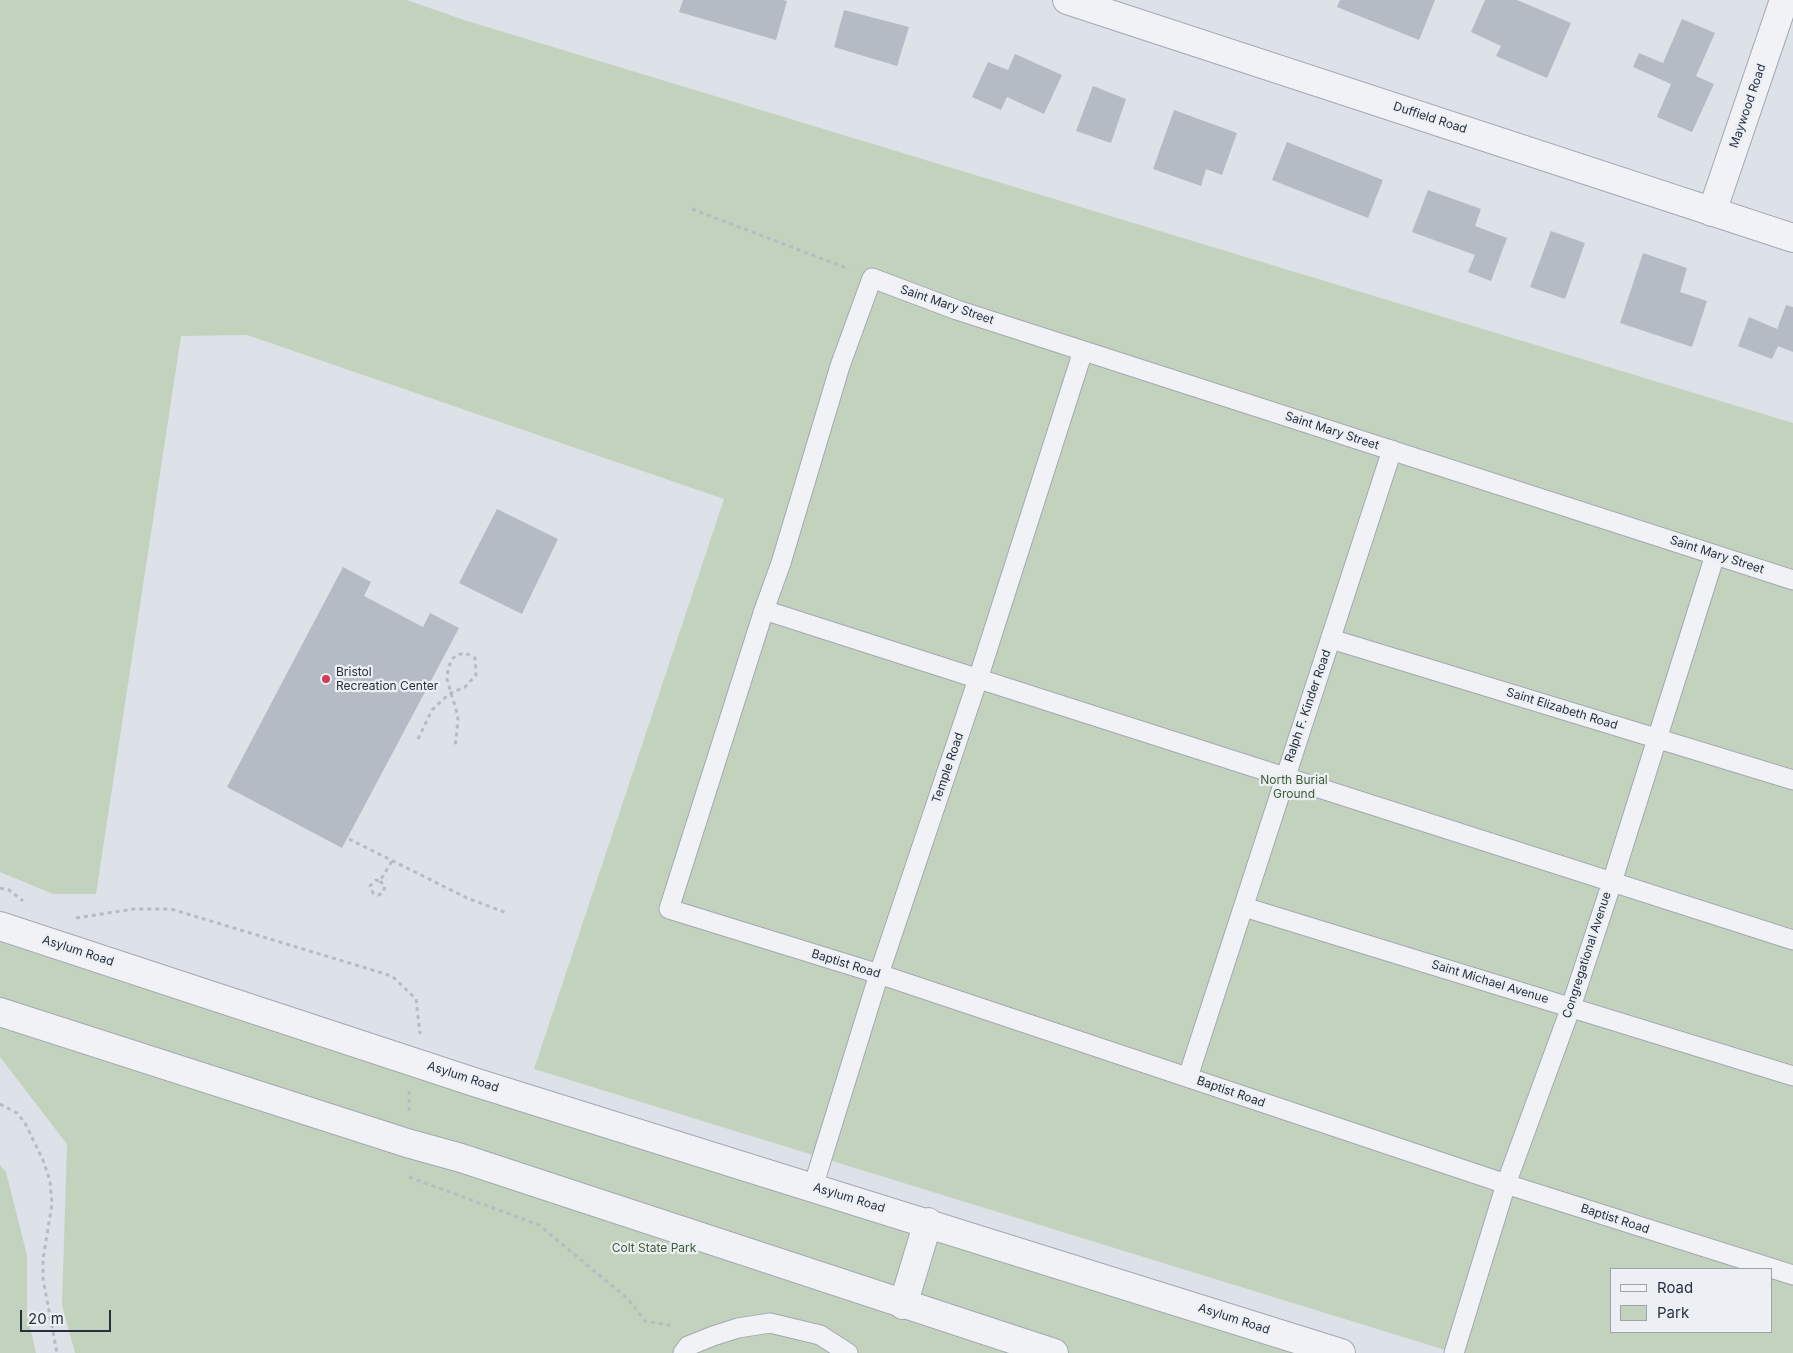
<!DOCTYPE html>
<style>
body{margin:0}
#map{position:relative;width:1793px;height:1353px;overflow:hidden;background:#dde1e8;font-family:Inter,sans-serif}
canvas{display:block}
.legend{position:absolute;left:1610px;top:1268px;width:162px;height:65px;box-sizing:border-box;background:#ecf0f5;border:1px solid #9da3ac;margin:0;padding:6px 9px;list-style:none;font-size:15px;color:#26303f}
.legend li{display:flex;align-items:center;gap:10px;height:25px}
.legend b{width:25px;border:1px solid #9da3ac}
.scale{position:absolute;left:20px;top:1310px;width:91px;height:22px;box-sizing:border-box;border:2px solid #26303f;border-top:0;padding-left:6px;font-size:15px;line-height:18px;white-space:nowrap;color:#26303f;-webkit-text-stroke:4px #ecf0f5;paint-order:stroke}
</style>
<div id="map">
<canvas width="1793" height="1353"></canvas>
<ul class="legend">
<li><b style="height:6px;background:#f0f2f6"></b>Road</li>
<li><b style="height:14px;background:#c3d2bd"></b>Park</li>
</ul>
<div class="scale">20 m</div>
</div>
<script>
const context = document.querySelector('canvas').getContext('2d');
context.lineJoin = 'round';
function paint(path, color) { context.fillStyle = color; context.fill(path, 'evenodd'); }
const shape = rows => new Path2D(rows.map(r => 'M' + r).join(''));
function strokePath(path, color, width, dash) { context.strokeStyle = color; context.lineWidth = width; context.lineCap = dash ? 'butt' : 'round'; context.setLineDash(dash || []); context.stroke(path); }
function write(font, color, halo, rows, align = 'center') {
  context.font = font + ' Inter,sans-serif'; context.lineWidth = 4.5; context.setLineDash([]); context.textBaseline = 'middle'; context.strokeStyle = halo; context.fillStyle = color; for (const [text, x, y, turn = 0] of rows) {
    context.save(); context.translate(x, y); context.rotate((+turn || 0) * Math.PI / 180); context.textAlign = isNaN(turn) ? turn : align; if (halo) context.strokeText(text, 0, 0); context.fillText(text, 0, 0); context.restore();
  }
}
paint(shape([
 [0,0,407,0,464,20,1793,423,1793,1353,1455,1353,534,1069,724,499,247,335,181,336,96,894,53,894,0,872],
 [1612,1269,1772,1269,1772,1332,1612,1332],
 [0,941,475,1081,1349,1353,75,1353,62,1305,67,1144,0,1057],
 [0,1165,6,1172,27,1255,27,1314,36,1353,0,1353]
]), '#c3d2bd');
paint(shape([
 [683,0,783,0,787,1,776,40,679,12],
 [1340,0,1435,0,1419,40,1337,7],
 [1485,0,1517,0,1571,23,1547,78,1496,56,1501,46,1471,32],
 [844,10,909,27,897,66,834,47],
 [1682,19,1715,33,1696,76,1714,84,1692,132,1657,117,1671,84,1633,67,1639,53,1663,63],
 [1015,54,1062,75,1044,114,1007,97,1001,110,972,97,988,62,1008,70],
 [1093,86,1126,99,1111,143,1076,131],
 [1174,110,1237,133,1222,175,1206,169,1201,186,1153,169],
 [1287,142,1383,180,1368,218,1272,180],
 [1428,190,1481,209,1475,226,1507,238,1491,281,1468,272,1475,255,1412,232],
 [1551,231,1585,243,1565,299,1530,287],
 [1643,253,1687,268,1680,292,1707,301,1692,347,1620,323],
 [1786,305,1793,307,1793,352,1778,346,1772,359,1738,346,1749,317,1777,329],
 [497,509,558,539,522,614,459,583],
 [343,567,371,582,364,596,423,627,430,613,459,628,342,848,227,787]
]), '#b4bbc5');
const lane = shape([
 [1793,580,957,310,872,278,840,366,781,563,764,610,1793,940],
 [764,610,669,909,879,974,1506,1184,1793,1275],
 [1331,639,1793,780],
 [1244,907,1793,1076],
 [1188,1077,1392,450],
 [813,1187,879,974,978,679,1083,351],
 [683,1353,688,1346,713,1336,738,1328,770,1323,820,1335,848,1353],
 [1454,1353,1506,1184,1571,1007,1612,882,1715,555]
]);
const street = shape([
 [1067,0,1793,238],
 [1712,212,1784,0],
 [0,926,474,1082,1341,1353],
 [0,1012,407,1143,461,1158,1054,1353],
 [903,1305,928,1222]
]);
strokePath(lane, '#a2a8b2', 21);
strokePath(street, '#a2a8b2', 30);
strokePath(shape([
 [692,209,849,269],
 [418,739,432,710,449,694,451,693,465,687,476,675,475,658,465,653,457,655,452,659,448,669,447,679,451,693,457,713,458,720,455,748],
 [349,839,467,898,507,913],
 [380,881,385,886,383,893,378,895,373,893,370,886,376,880,380,881,392,861],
 [0,888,9,890,23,901],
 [76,918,134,909,171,909,392,976,416,999,420,1034],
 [409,1091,409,1113],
 [0,1104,17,1113,25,1123,43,1160,50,1181,52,1204,43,1259,43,1279,57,1353],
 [409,1177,539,1225,628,1299,645,1321,669,1325,672,1329]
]), '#b7bcc3', 3, [4, 4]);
strokePath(lane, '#f0f2f6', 19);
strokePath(street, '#f0f2f6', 28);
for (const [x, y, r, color] of [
 [326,679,5,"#d53a57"]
]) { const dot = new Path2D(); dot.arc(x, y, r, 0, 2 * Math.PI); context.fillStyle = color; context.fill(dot); strokePath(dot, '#ecf0f5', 2); }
write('12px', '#26303f', '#ecf0f5', [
 ["Maywood Road",1748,106,-71],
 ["Duffield Road",1430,118,18],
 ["Saint Mary Street",947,305,19],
 ["Saint Mary Street",1332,431,18],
 ["Saint Mary Street",1717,555,18],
 ["Ralph F. Kinder Road",1308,706,-71],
 ["Saint Elizabeth Road",1562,709,17],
 ["Temple Road",948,768,-71],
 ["Asylum Road",78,951,18],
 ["Congregational Avenue",1587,955,-72],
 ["Baptist Road",846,964,17],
 ["Saint Michael Avenue",1490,982,17],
 ["Asylum Road",463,1077,18],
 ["Baptist Road",1231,1092,19],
 ["Asylum Road",849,1198,17],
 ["Baptist Road",1615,1219,18],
 ["Asylum Road",1234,1319,18]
]);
write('12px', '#26303f', '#ecf0f5', [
 ["Bristol",336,672],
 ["Recreation Center",336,686]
], 'left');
write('12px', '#3b5b32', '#ecf0f5', [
 ["North Burial",1294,780],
 ["Ground",1294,794],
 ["Colt State Park",654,1248]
]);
</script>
